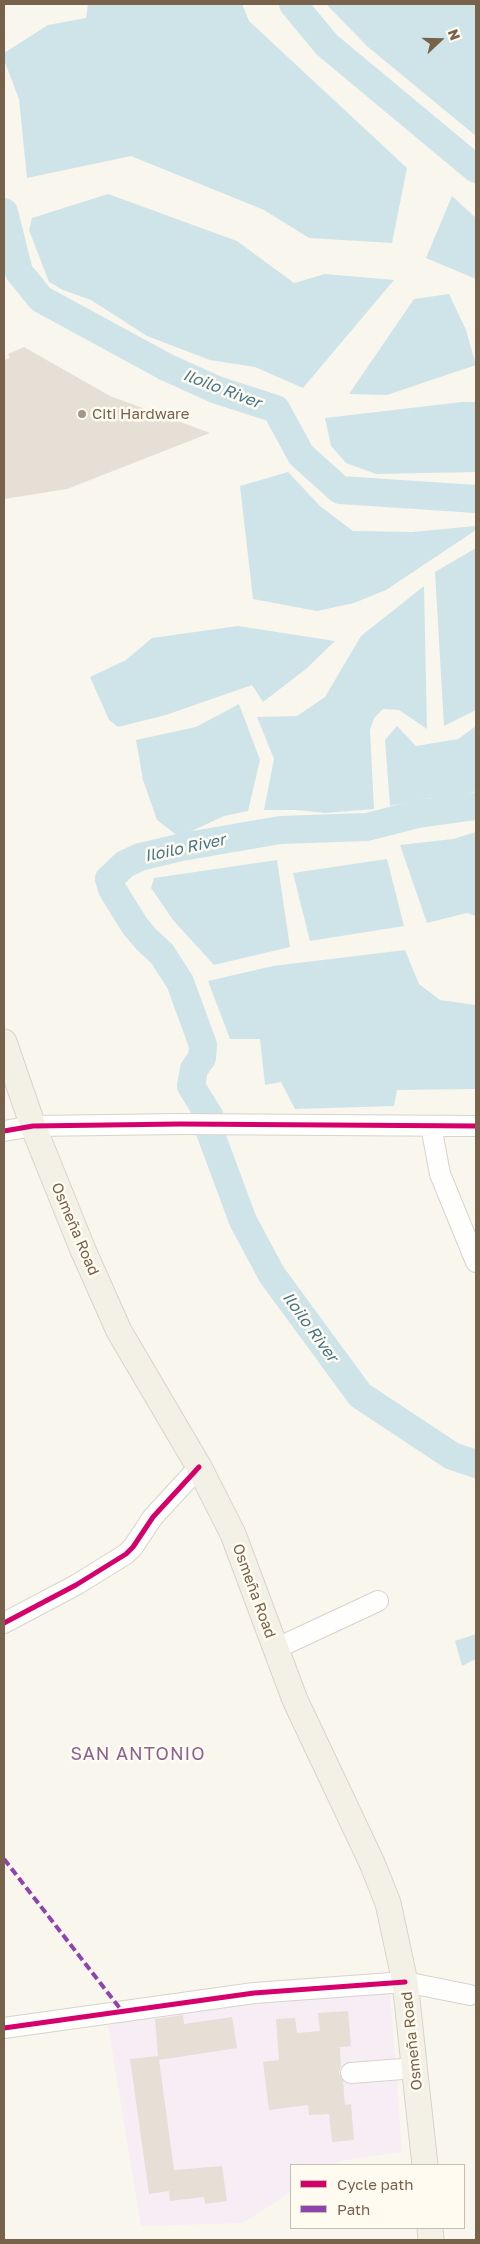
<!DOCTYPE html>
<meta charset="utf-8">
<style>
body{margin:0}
#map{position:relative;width:480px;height:2244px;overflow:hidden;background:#f9f6ee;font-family:"Golos Text",sans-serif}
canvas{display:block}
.frame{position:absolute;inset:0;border:5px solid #79624c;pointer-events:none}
.legend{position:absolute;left:290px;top:2164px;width:175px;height:65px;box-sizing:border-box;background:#fffbf1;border:1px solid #c9beaf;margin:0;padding:6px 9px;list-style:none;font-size:15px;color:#79624c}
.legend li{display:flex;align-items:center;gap:10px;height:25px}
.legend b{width:25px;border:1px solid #c9beaf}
.north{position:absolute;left:415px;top:15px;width:50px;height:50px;-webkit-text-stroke:4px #fffbf1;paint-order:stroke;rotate:69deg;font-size:14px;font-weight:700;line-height:20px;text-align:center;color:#79624c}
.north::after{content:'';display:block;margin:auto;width:18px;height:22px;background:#79624c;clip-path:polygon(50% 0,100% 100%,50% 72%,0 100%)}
</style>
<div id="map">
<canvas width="480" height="2244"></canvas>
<div class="frame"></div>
<ul class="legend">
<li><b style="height:6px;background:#d6006c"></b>Cycle path</li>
<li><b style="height:6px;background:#8e44ad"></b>Path</li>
</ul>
<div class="north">N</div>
</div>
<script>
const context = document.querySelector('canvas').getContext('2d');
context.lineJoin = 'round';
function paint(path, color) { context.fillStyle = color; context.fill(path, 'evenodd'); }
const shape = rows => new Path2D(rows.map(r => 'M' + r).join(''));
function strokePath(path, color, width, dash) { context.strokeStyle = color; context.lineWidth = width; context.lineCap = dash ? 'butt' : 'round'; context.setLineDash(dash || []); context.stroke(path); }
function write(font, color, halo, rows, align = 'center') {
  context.font = font + ' "Golos Text",sans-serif'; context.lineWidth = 5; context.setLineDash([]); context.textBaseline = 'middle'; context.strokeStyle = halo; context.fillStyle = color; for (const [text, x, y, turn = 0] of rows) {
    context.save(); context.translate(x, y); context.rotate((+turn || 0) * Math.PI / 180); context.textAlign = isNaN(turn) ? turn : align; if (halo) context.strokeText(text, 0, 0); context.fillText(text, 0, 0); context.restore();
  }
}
paint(shape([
 [390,1990,402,2152,339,2161,333,2165,291,2165,291,2192,243,2223,141,2226,107,2019]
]), '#f7edf5');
paint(shape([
 [88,4,242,4,249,21,407,168,392,243,309,238,264,210,131,156,27,178,19,99,4,60,4,53,48,25,86,18],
 [326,4,475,4,476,136,368,47],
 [108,194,237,241,294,283,325,274,394,280,303,388,255,367,210,360,147,336,91,300,63,290,49,282,29,230,32,218],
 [452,196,476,218,476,279,426,258],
 [449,294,466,330,476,365,387,395,349,394,414,299],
 [462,402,476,402,476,472,376,474,346,463,331,446,325,418],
 [288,472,320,506,353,531,412,532,476,526,476,530,386,590,354,603,317,611,253,599,240,486],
 [476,548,476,710,444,726,435,572],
 [424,586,427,729,399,710,383,709,374,718,370,730,374,809,325,813,297,810,264,810,274,759,257,717,297,716,325,697,361,636],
 [238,626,335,641,306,669,263,702,252,685,166,715,118,727,109,720,90,677,126,660,152,638],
 [239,704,260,760,248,811,224,816,179,837,157,820,143,780,136,740,196,727],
 [397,726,416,746,458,739,476,726,476,791,453,799,431,798,390,806,385,740],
 [476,832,476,916,467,913,427,923,400,845,453,839],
 [387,859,404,926,310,941,293,873],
 [277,860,290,947,214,965,173,920,151,888,154,878],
 [405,950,419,984,440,1000,476,1005,476,1089,397,1090,394,1106,295,1109,281,1082,265,1085,260,1039,230,1039,208,981,273,966],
 [476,1634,476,1659,462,1666,455,1641]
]), '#cfe4e9');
strokePath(shape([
 [293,4,327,45,476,169],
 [4,212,19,272,41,299,166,367,217,390,276,409,301,455,340,490,476,499],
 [210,1117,191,1086,194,1069,202,1058,203,1045,180,982,162,954,146,939,135,926,112,889,109,879,125,864,140,857,182,847,280,830,367,827,418,814,476,806],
 [210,1132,243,1221,272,1275,360,1395,452,1456,476,1464]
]), '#cfe4e9', 28);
paint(shape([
 [24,347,110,396,210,433,67,489,4,499,4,360,10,358,8,354],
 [348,2011,351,2046,340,2047,341,2066,339,2073,343,2081,345,2105,351,2104,354,2140,332,2142,329,2114,309,2115,308,2105,269,2110,263,2062,279,2060,276,2019,295,2018,297,2033,320,2031,318,2013],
 [183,2015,184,2024,232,2017,237,2048,159,2060,174,2170,222,2166,227,2201,205,2204,204,2197,170,2201,169,2191,149,2194,130,2059,158,2056,155,2019]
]), '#e6dfd5');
const minor = shape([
 [431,1126,440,1174,476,1262],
 [4,1131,33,1126,180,1124,476,1126],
 [4,1623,76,1585,126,1554,133,1547,153,1517,199,1467],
 [275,1649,378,1601],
 [4,2028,254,1993,405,1982,470,1995],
 [351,2073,415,2068]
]);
const major = shape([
 [4,1042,33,1126,83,1250,119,1331,199,1467,233,1534,295,1700,372,1863,388,1903,405,1982,425,2165],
 [430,2228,431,2240]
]);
strokePath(minor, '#d8d3cc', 22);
strokePath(major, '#dad3cb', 27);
strokePath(minor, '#fefefc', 20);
strokePath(major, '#f3f0e6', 25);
strokePath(shape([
 [4,1859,122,2011]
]), '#8e44ad', 4, [8, 4]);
strokePath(shape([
 [4,1131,33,1126,180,1124,476,1126],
 [4,1623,76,1585,126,1554,133,1547,153,1517,199,1467],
 [4,2028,254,1993,405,1982]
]), '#d6006c', 5);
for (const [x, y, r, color] of [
 [82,414,5,"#a69685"]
]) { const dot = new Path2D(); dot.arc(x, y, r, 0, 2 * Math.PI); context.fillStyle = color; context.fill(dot); strokePath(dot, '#fffbf1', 2); }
write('15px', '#79624c', '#fffbf1', [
 ["Citi Hardware",92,414]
], 'left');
write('15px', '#79624c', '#fffbf1', [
 ["Osmeña Road",75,1229,67],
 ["Osmeña Road",254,1591,70],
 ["Osmeña Road",412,2041,-96]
]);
write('italic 16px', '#45768b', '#fffbf1', [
 ["Iloilo River",222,389,21],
 ["Iloilo River",185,848,-12],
 ["Iloilo River",310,1327,54]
]);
context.letterSpacing = '1px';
write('18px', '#8b6494', '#fffbf1', [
 ["SAN ANTONIO",138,1754]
]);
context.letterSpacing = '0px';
</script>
